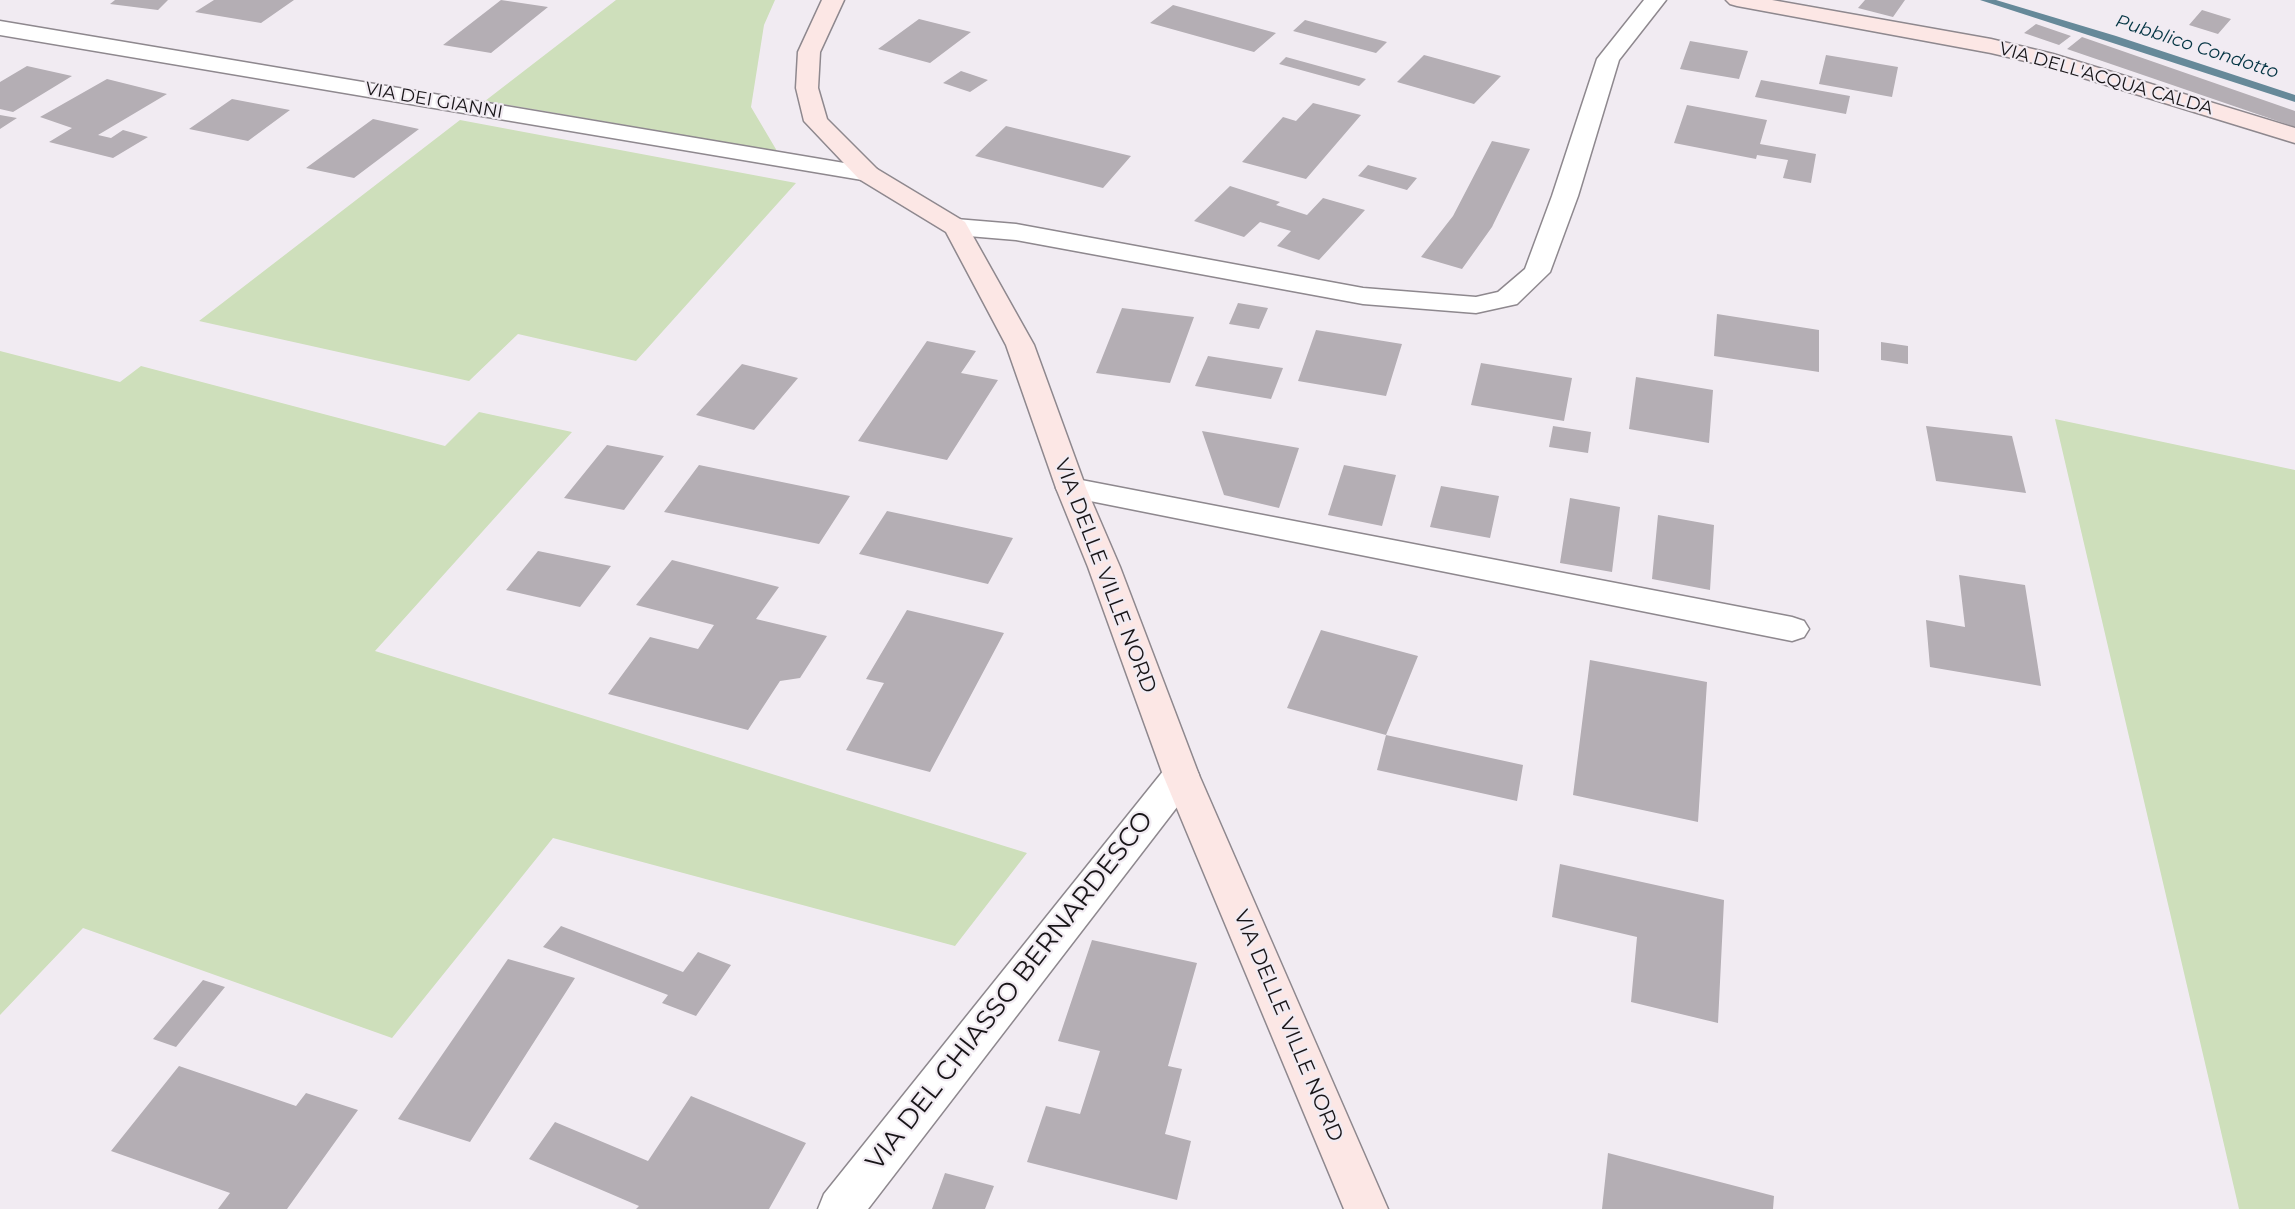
<!DOCTYPE html>
<style>
body{margin:0}
canvas{display:block;background:#f1ebf2}
</style>
<canvas width="2295" height="1209"></canvas>
<script>
const context = document.querySelector('canvas').getContext('2d');
context.lineJoin = 'round';
function paint(path, color) { context.fillStyle = color; context.fill(path, 'evenodd'); }
const shape = rows => new Path2D(rows.map(r => 'M' + r).join(''));
function strokePath(path, color, width, dash) { context.strokeStyle = color; context.lineWidth = width; context.lineCap = dash ? 'butt' : 'round'; context.setLineDash(dash || []); context.stroke(path); }
function write(font, color, halo, rows, align = 'center') {
  context.font = font + ' Montserrat,sans-serif'; context.lineWidth = 4.5; context.setLineDash([]); context.textBaseline = 'middle'; context.strokeStyle = halo; context.fillStyle = color; for (const [text, x, y, turn = 0] of rows) {
    context.save(); context.translate(x, y); context.rotate((+turn || 0) * Math.PI / 180); context.textAlign = isNaN(turn) ? turn : align; if (halo) context.strokeText(text, 0, 0); context.fillText(text, 0, 0); context.restore();
  }
}
paint(shape([
 [616,0,775,0,764,25,751,107,777,151,485,101],
 [460,120,796,183,636,361,518,334,469,381,199,321],
 [0,351,120,382,141,366,445,446,479,412,572,432,375,651,1027,853,955,946,553,838,392,1038,83,928,0,1015],
 [2055,419,2295,470,2295,1209,2239,1209]
]), '#cedfbb');
paint(shape([
 [1980,0,1996,0,2116,36,2295,95,2295,102,1980,0]
]), '#668999');
paint(shape([
 [115,0,168,0,158,10,110,4],
 [214,0,294,0,261,23,195,12],
 [501,0,548,7,491,53,443,45],
 [1865,0,1905,0,1893,17,1858,8],
 [1173,5,1276,33,1254,52,1150,23],
 [2202,10,2231,19,2218,34,2189,25],
 [919,19,971,32,930,63,878,49],
 [1305,20,1387,42,1376,53,1293,31],
 [2036,24,2071,36,2059,45,2024,33],
 [2082,37,2295,111,2295,127,2067,49],
 [1690,41,1748,51,1739,79,1680,69],
 [1424,55,1501,76,1474,104,1397,82],
 [1826,55,1898,67,1892,97,1819,84],
 [1286,57,1366,79,1359,86,1279,64],
 [27,66,72,76,13,112,0,109,0,82],
 [961,71,988,80,970,92,943,83],
 [107,79,167,94,98,135,111,138,123,130,148,137,113,158,49,142,72,128,40,117],
 [1761,80,1850,96,1846,114,1755,97],
 [232,99,290,110,248,141,189,129],
 [1313,103,1361,115,1306,179,1242,162,1283,117,1296,121],
 [1687,105,1767,120,1760,144,1816,154,1811,183,1783,178,1788,160,1757,155,1756,159,1674,143],
 [0,115,17,118,0,129],
 [373,119,419,129,354,178,306,168],
 [1006,126,1064,140,1131,156,1103,188,975,156],
 [1492,141,1530,149,1492,227,1462,269,1421,257,1453,216],
 [1368,165,1417,178,1407,190,1358,176],
 [1230,186,1280,202,1276,205,1307,215,1323,198,1365,210,1319,260,1277,246,1291,231,1260,222,1244,237,1194,221],
 [1238,303,1268,308,1259,329,1229,324],
 [1122,308,1194,317,1170,383,1096,373],
 [1717,314,1819,330,1819,372,1714,356],
 [1316,330,1402,344,1386,396,1298,381],
 [927,341,976,351,961,373,998,380,947,460,858,441],
 [1881,342,1908,346,1908,364,1881,360],
 [1208,356,1283,368,1271,399,1195,386],
 [1481,363,1572,378,1564,421,1471,405],
 [742,364,798,378,754,430,696,415],
 [1636,377,1713,390,1709,443,1629,429],
 [1553,426,1591,432,1588,453,1549,447],
 [1926,426,2012,436,2026,493,1936,481],
 [1202,431,1299,448,1279,508,1224,495],
 [607,445,664,456,624,510,564,498],
 [699,465,850,496,819,544,664,512],
 [1344,465,1396,475,1382,526,1328,515],
 [1441,486,1499,496,1490,538,1430,527],
 [1570,498,1620,507,1612,572,1560,563],
 [887,511,1013,538,988,584,859,554],
 [1658,515,1714,525,1710,590,1652,579],
 [538,551,611,566,580,607,506,590],
 [672,560,779,587,756,619,827,636,800,678,780,681,748,730,608,694,650,637,698,649,714,625,636,605],
 [1959,575,2025,585,2041,686,1930,667,1926,620,1965,627],
 [907,610,1004,633,930,772,846,750,884,683,866,679],
 [1321,630,1418,656,1386,735,1287,708],
 [1590,660,1707,682,1698,822,1573,795],
 [1386,735,1523,765,1517,801,1377,770],
 [1560,864,1724,900,1718,1023,1631,1002,1637,937,1552,917],
 [561,926,683,972,698,952,731,965,696,1016,662,1003,668,995,543,947],
 [1092,940,1197,963,1168,1066,1182,1069,1165,1134,1191,1141,1177,1200,1027,1162,1046,1106,1080,1114,1100,1051,1058,1041],
 [508,959,575,978,470,1142,398,1119],
 [203,980,225,987,176,1047,153,1039],
 [179,1066,296,1106,306,1093,358,1110,287,1209,218,1209,230,1193,111,1151],
 [691,1096,806,1143,769,1209,636,1209,639,1206,529,1159,555,1122,648,1161],
 [1608,1153,1774,1196,1773,1209,1602,1209],
 [945,1173,994,1186,985,1209,932,1209]
]), '#b4aeb4');
const street = shape([
 [1644,0,1666,0,1619,60,1578,196,1550,272,1517,304,1476,313,1363,304,1016,240,956,235,947,232,943,227,947,222,956,219,1016,224,1363,288,1476,297,1498,292,1525,269,1552,196,1597,59,1644,0],
 [0,21,868,167,877,169,880,174,877,179,868,181,0,35,0,21],
 [1071,478,1792,617,1804,621,1809,629,1804,637,1792,641,1060,495,1056,488,1060,481,1071,478],
 [1181,761,1194,765,1199,775,1194,785,868,1209,818,1209,824,1194,1168,765,1181,761]
]);
const secondary = shape([
 [822,0,844,0,820,52,818,88,827,119,877,169,965,222,1034,345,1086,488,1120,567,1199,775,1388,1209,1344,1209,1163,775,1088,567,1056,488,1006,345,946,232,859,179,804,121,796,88,798,52,822,0],
 [1726,0,1772,0,1991,39,2053,54,2295,128,2295,143,2038,64,1991,53,1737,6,1730,4,1726,0]
]);
strokePath(street, '#8e888e', 3);
strokePath(secondary, '#8e888e', 3);
paint(street, '#fff');
paint(secondary, '#fce7e5');
write('italic 18px', '#033443', '#f1ebf2', [
 ["Pubblico Condotto",2197,47,18]
]);
write('18px', '#181518', '#f1ebf2', [
 ["VIA DELL'ACQUA CALDA",2106,79,16],
 ["VIA DEI GIANNI",434,101,10]
]);
write('21px', '#181518', '#f1ebf2', [
 ["VIA DELLE VILLE NORD",1105,576,69],
 ["VIA DELLE VILLE NORD",1288,1026,67]
]);
write('26px', '#181518', '#f1ebf2', [
 ["VIA DEL CHIASSO BERNARDESCO",1010,991,-52]
]);
</script>
